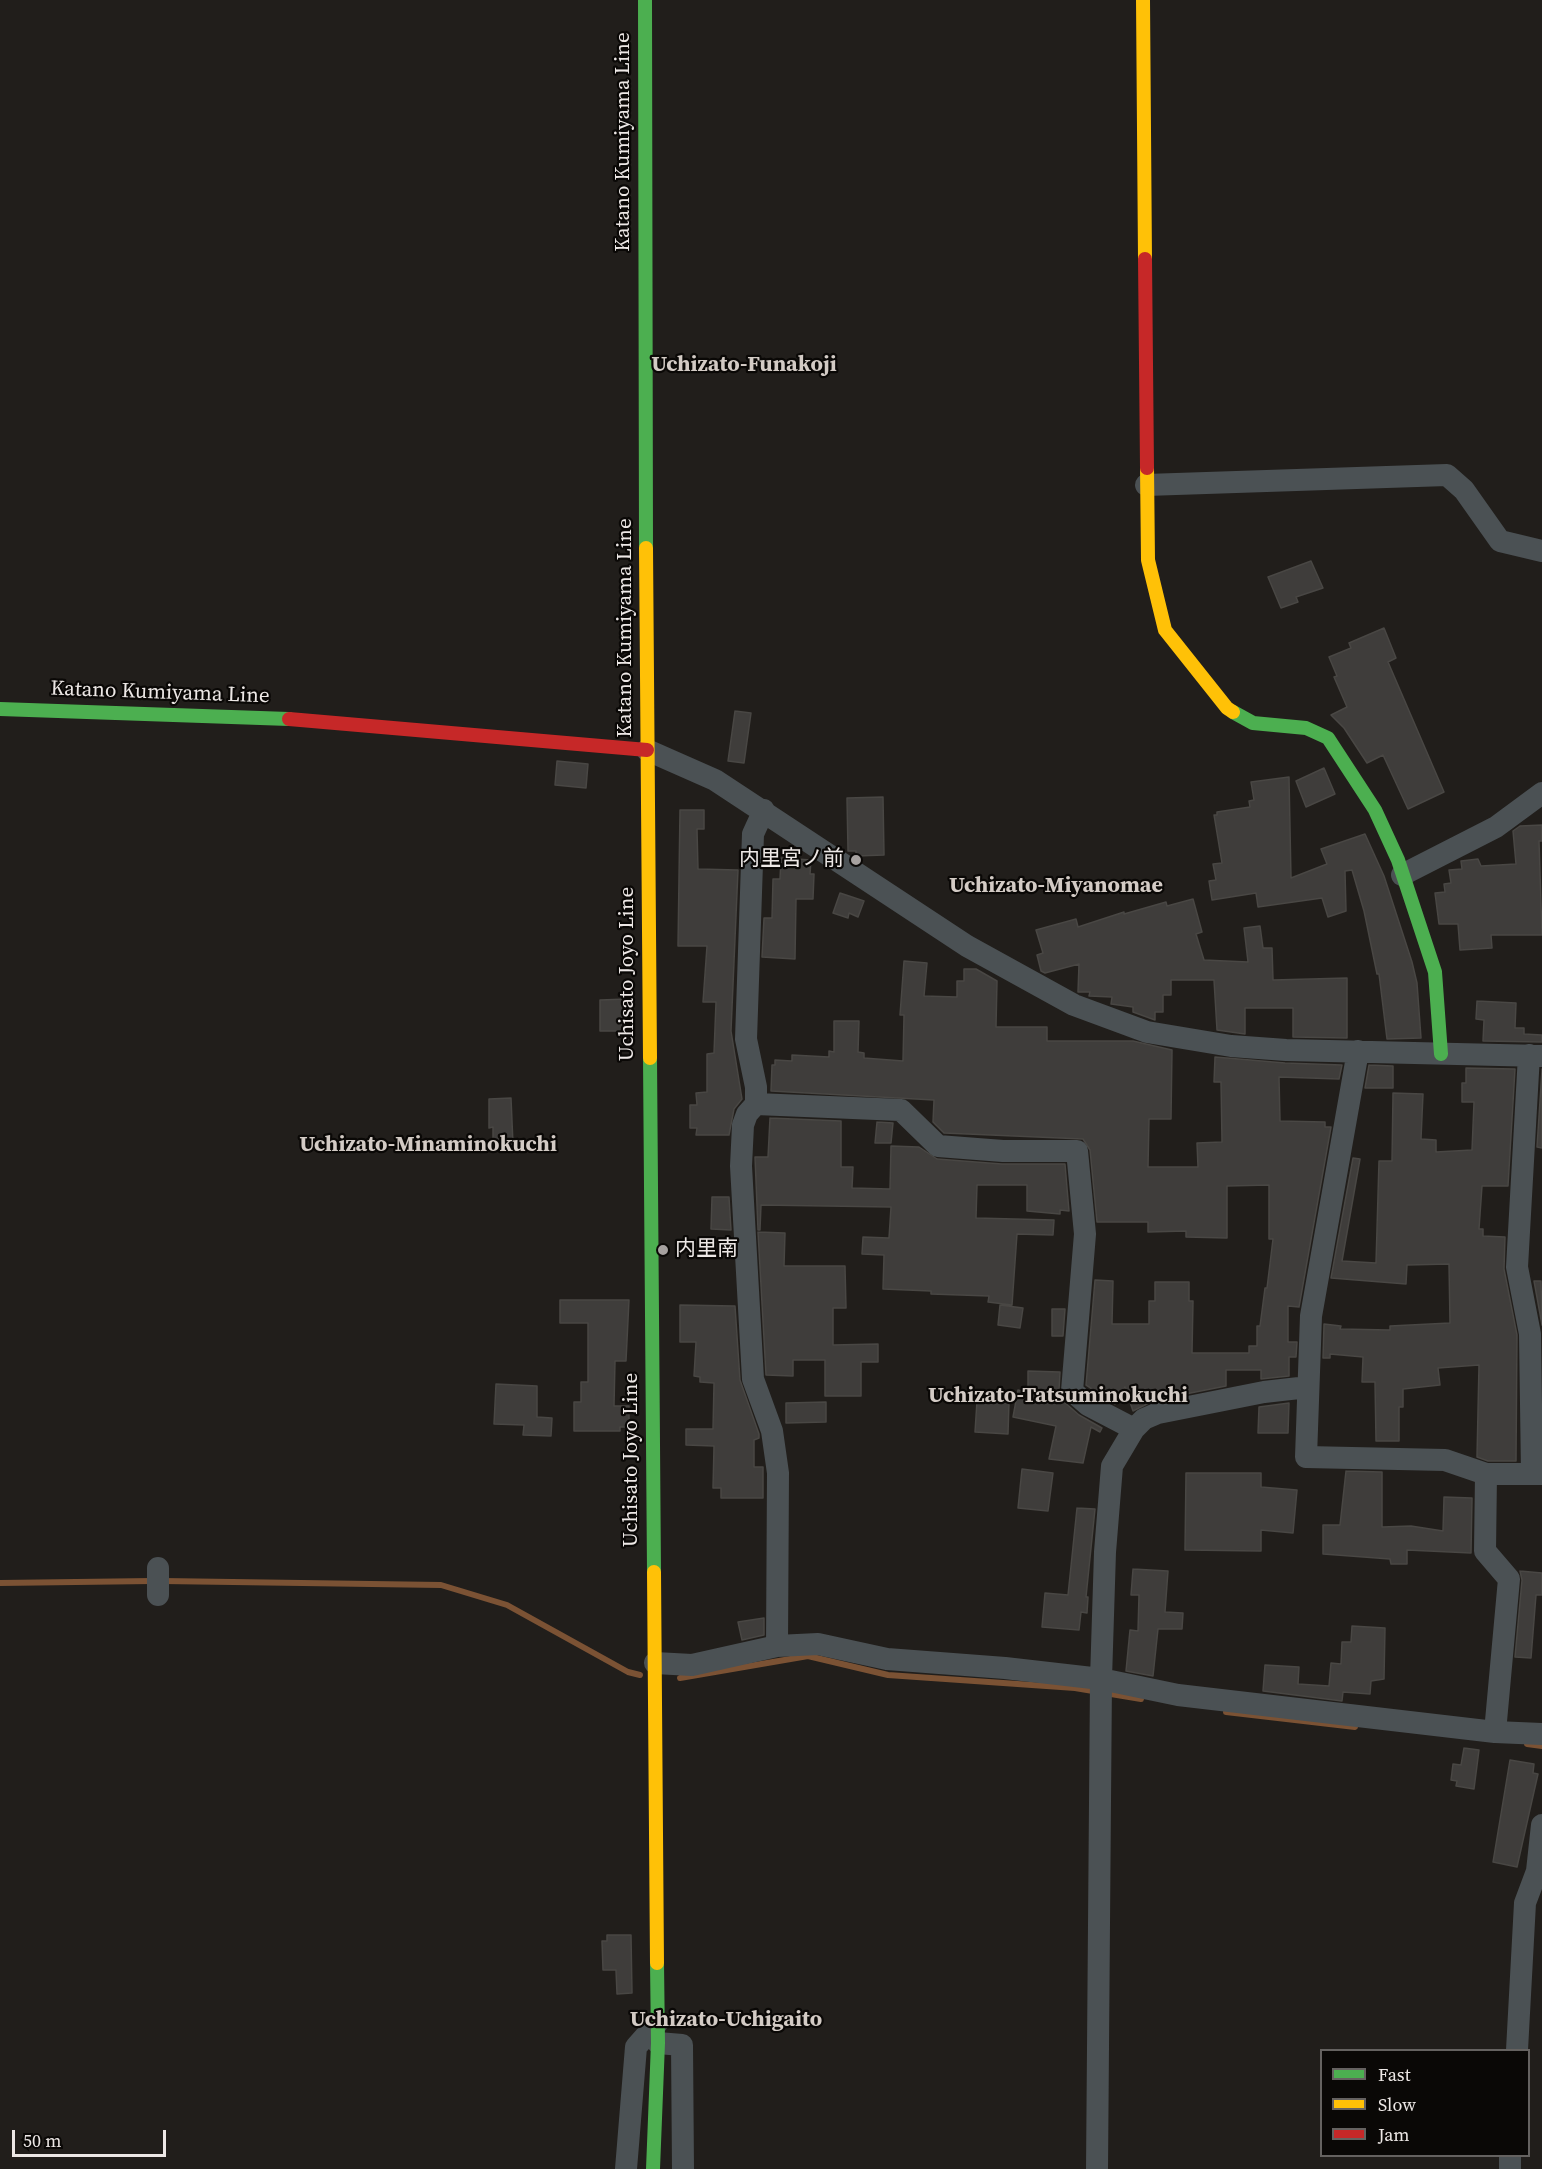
<!DOCTYPE html>
<meta charset="utf-8">
<style>
body{margin:0}
#map{position:relative;width:1542px;height:2169px;overflow:hidden;background:#211e1b;font-family:"Source Serif 4",serif}
canvas{display:block}
.legend{position:absolute;left:1320px;top:2049px;width:210px;height:108px;box-sizing:border-box;background:#0a0806;border:2px solid #656260;margin:0;padding:8px 10px;list-style:none;font-size:18px;color:#ede8e6}
.legend li{display:flex;align-items:center;gap:12px;height:30px}
.legend b{width:30px;border:2px solid #656260}
.scale{position:absolute;left:12px;top:2130px;width:154px;height:27px;box-sizing:border-box;border:3px solid #ede8e6;border-top:0;padding-left:8px;font-size:18px;line-height:21px;white-space:nowrap;color:#ede8e6;-webkit-text-stroke:4px #0a0806;paint-order:stroke}
</style>
<div id="map">
<canvas width="1542" height="2169"></canvas>
<ul class="legend">
<li><b style="height:8px;background:#4caf50"></b>Fast</li>
<li><b style="height:8px;background:#ffc107"></b>Slow</li>
<li><b style="height:8px;background:#c62828"></b>Jam</li>
</ul>
<div class="scale">50 m</div>
</div>
<script>
const context = document.querySelector('canvas').getContext('2d');
context.lineJoin = 'round';
const shape = rows => new Path2D(rows.map(r => 'M' + r).join(''));
function strokePath(path, color, width, dash) { context.strokeStyle = color; context.lineWidth = width; context.lineCap = dash ? 'butt' : 'round'; context.setLineDash(dash || []); context.stroke(path); }
function paint(path, color) { context.fillStyle = color; context.fill(path, 'evenodd'); }
function write(font, color, halo, rows, align = 'center') {
  context.font = font + ' "Source Serif 4","Noto Sans JP",serif'; context.lineWidth = 4.5; context.setLineDash([]); context.textBaseline = 'middle'; context.strokeStyle = halo; context.fillStyle = color; for (const [text, x, y, turn = 0] of rows) {
    context.save(); context.translate(x, y); context.rotate((+turn || 0) * Math.PI / 180); context.textAlign = isNaN(turn) ? turn : align; if (halo) context.strokeText(text, 0, 0); context.fillText(text, 0, 0); context.restore();
  }
}
strokePath(shape([
 [163,1581,441,1585,507,1605,628,1672,640,1675],
 [0,1583,152,1581],
 [680,1678,808,1656,888,1675,1075,1688,1141,1699],
 [1226,1712,1355,1727],
 [1527,1744,1542,1746]
]), '#7b5234', 6);
const building = shape([
 [1311,561,1323,588,1296,597,1298,602,1281,608,1268,577,1311,561],
 [1384,628,1396,658,1388,662,1444,792,1408,809,1383,755,1367,763,1344,728,1331,715,1347,707,1334,677,1337,676,1329,657,1351,648,1349,643,1384,628],
 [735,711,751,713,744,763,728,761,735,711],
 [557,761,588,764,586,788,555,785,557,761],
 [1324,768,1335,794,1306,807,1296,781,1324,768],
 [1289,777,1291,878,1327,864,1321,849,1365,834,1384,876,1412,962,1417,983,1421,1038,1387,1039,1379,974,1377,974,1364,911,1352,870,1345,871,1346,911,1328,917,1322,898,1258,907,1256,893,1212,900,1209,881,1216,880,1213,864,1222,863,1214,815,1217,815,1217,812,1250,807,1249,801,1254,800,1251,782,1289,777],
 [883,797,884,855,856,856,856,851,848,851,847,798,883,797],
 [680,810,704,810,704,829,697,829,698,869,738,870,731,1031,742,1099,734,1109,729,1135,696,1135,697,1128,690,1128,690,1105,697,1105,696,1093,707,1092,707,1054,714,1053,716,1002,703,1002,707,946,678,946,680,810],
 [1542,825,1542,841,1539,841,1542,935,1491,935,1492,948,1460,950,1458,924,1439,924,1435,893,1445,892,1444,884,1451,883,1449,870,1462,869,1461,861,1478,859,1481,866,1516,864,1513,831,1520,826,1542,825],
 [781,858,811,860,810,874,814,874,813,899,796,899,795,959,762,957,764,918,772,918,773,879,780,879,781,858],
 [840,893,864,901,858,917,849,913,848,918,833,913,840,893],
 [1193,899,1202,932,1196,934,1204,960,1248,962,1244,928,1260,926,1263,948,1272,948,1273,980,1347,978,1347,1038,1293,1037,1293,1008,1245,1008,1245,1034,1217,1030,1214,980,1171,980,1171,995,1163,995,1163,1012,1155,1012,1155,1020,1133,1012,1133,1007,1111,1004,1112,997,1089,996,1090,992,1078,992,1079,964,1045,973,1041,971,1037,955,1043,953,1036,930,1076,919,1078,927,1124,912,1124,914,1166,902,1167,906,1193,899],
 [904,961,927,963,924,996,957,997,957,981,964,981,964,969,976,969,997,981,996,1027,1047,1027,1047,1041,1133,1041,1172,1050,1171,1119,1149,1119,1148,1167,1198,1167,1197,1143,1222,1142,1221,1082,1214,1082,1215,1057,1285,1063,1342,1065,1339,1079,1279,1077,1280,1121,1325,1122,1325,1127,1331,1127,1299,1307,1288,1306,1288,1342,1297,1342,1296,1357,1289,1357,1289,1376,1261,1379,1261,1370,1226,1370,1226,1386,1155,1400,1133,1411,1125,1387,1115,1404,1086,1385,1095,1280,1113,1281,1112,1324,1149,1324,1149,1301,1155,1301,1155,1282,1189,1282,1189,1301,1193,1301,1192,1353,1249,1353,1249,1346,1257,1346,1257,1326,1260,1326,1265,1288,1267,1288,1273,1239,1269,1239,1269,1185,1227,1186,1227,1238,1186,1237,1186,1231,1148,1232,1148,1222,1097,1222,1090,1150,1083,1139,944,1133,933,1122,934,1100,771,1091,772,1065,775,1065,775,1060,792,1061,792,1055,829,1057,829,1051,834,1052,834,1021,859,1021,858,1052,864,1053,864,1058,903,1061,904,1015,900,1015,904,961],
 [627,999,627,1031,600,1031,600,1000,627,999],
 [1477,1001,1516,1003,1515,1028,1524,1028,1524,1034,1542,1035,1542,1042,1483,1041,1484,1020,1476,1019,1477,1001],
 [1369,1065,1393,1066,1393,1088,1365,1088,1369,1065],
 [1466,1068,1515,1069,1508,1186,1482,1186,1479,1229,1483,1229,1483,1236,1505,1237,1504,1269,1517,1335,1516,1461,1488,1461,1477,1457,1479,1365,1438,1368,1440,1385,1403,1389,1403,1407,1399,1407,1399,1441,1376,1441,1375,1382,1362,1382,1363,1357,1330,1354,1330,1358,1323,1358,1324,1324,1341,1326,1340,1329,1390,1330,1390,1326,1450,1323,1449,1264,1407,1265,1406,1284,1331,1278,1353,1158,1360,1159,1342,1261,1376,1263,1379,1161,1392,1161,1393,1093,1423,1094,1421,1139,1436,1140,1436,1152,1472,1150,1474,1102,1462,1102,1462,1083,1466,1083,1466,1068],
 [1542,1069,1542,1148,1537,1147,1542,1070,1542,1069],
 [511,1098,513,1144,493,1145,493,1127,489,1128,489,1099,511,1098],
 [770,1118,841,1121,841,1167,853,1167,852,1188,890,1189,891,1146,919,1147,937,1159,1002,1164,1065,1164,1069,1211,1060,1210,1060,1214,1027,1211,1027,1185,977,1185,976,1218,1054,1220,1053,1235,1017,1234,1012,1305,988,1302,989,1296,931,1294,931,1291,883,1289,884,1255,862,1254,863,1237,889,1238,891,1207,761,1205,760,1230,758,1230,755,1157,768,1157,770,1118],
 [877,1122,893,1123,891,1143,875,1143,877,1122],
 [712,1197,729,1197,731,1230,711,1229,712,1197],
 [758,1232,785,1233,784,1266,845,1266,846,1308,833,1308,833,1345,878,1344,878,1362,861,1362,861,1396,825,1396,825,1360,793,1360,793,1376,766,1375,758,1232],
 [1534,1281,1541,1281,1542,1325,1534,1281],
 [560,1300,629,1300,626,1361,615,1361,614,1406,629,1406,629,1427,620,1427,620,1431,574,1431,574,1402,581,1402,581,1382,588,1382,588,1323,560,1323,560,1300],
 [680,1305,735,1306,740,1380,759,1434,759,1438,754,1440,754,1467,763,1467,763,1498,721,1498,721,1488,713,1488,714,1446,686,1445,686,1429,713,1429,714,1383,700,1382,700,1377,694,1376,696,1342,680,1342,680,1305],
 [1000,1305,1023,1308,1020,1328,998,1325,1000,1305],
 [1052,1309,1065,1309,1063,1336,1052,1336,1052,1309],
 [1028,1371,1060,1372,1059,1390,1063,1401,1079,1415,1102,1428,1100,1432,1091,1427,1083,1463,1049,1459,1056,1426,1013,1417,1018,1390,1028,1393,1028,1371],
 [496,1384,537,1386,537,1417,552,1418,551,1436,523,1435,524,1425,494,1424,496,1384],
 [977,1401,1009,1403,1008,1434,975,1432,977,1401],
 [826,1402,826,1422,786,1423,786,1403,826,1402],
 [1289,1403,1288,1433,1258,1433,1259,1407,1289,1403],
 [1022,1469,1053,1473,1048,1511,1018,1508,1022,1469],
 [1346,1471,1382,1472,1382,1527,1411,1526,1443,1531,1444,1497,1472,1498,1471,1553,1407,1550,1407,1564,1391,1564,1390,1559,1323,1554,1323,1525,1340,1525,1346,1471],
 [1186,1473,1261,1473,1261,1487,1297,1490,1293,1533,1261,1530,1261,1551,1185,1550,1186,1473],
 [1077,1508,1095,1509,1086,1597,1088,1597,1087,1613,1081,1612,1079,1630,1042,1627,1045,1593,1068,1595,1077,1508],
 [1133,1569,1168,1571,1165,1612,1183,1613,1182,1629,1158,1629,1153,1676,1126,1671,1130,1630,1138,1631,1139,1595,1131,1595,1133,1569],
 [1520,1571,1542,1573,1542,1595,1536,1595,1531,1658,1515,1657,1522,1580,1520,1571],
 [764,1618,764,1635,742,1640,738,1622,764,1618],
 [1352,1626,1385,1628,1384,1679,1371,1681,1370,1694,1343,1692,1342,1701,1263,1691,1265,1665,1299,1667,1298,1684,1329,1686,1331,1663,1341,1664,1342,1642,1351,1642,1352,1626],
 [1464,1748,1479,1750,1474,1789,1456,1786,1457,1781,1451,1780,1453,1764,1461,1765,1464,1748],
 [1510,1760,1534,1764,1533,1773,1538,1774,1517,1867,1493,1862,1510,1760],
 [607,1935,631,1935,632,1993,617,1994,616,1970,603,1970,602,1941,607,1941,607,1935]
]);
paint(building, '#3f3d3b');
strokePath(building, '#494744', 1.5);
strokePath(shape([
 [1146,485,1447,475,1464,490,1500,541,1542,551],
 [647,750,715,780,967,946,1074,1005,1147,1032,1231,1046,1286,1050,1542,1056],
 [764,810,753,834,746,1039,756,1087,756,1104,747,1114,743,1125,741,1166,753,1379,772,1431,778,1473,777,1646],
 [1402,875,1496,827,1542,793],
 [1358,1051,1311,1316,1306,1457,1445,1460,1486,1474,1542,1474],
 [1529,1055,1517,1267,1530,1334,1532,1474],
 [756,1104,901,1110,938,1146,1003,1151,1077,1151,1085,1234,1072,1391,1088,1405,1134,1429],
 [1486,1474,1485,1551,1509,1579,1495,1732],
 [158,1568,158,1595],
 [655,1663,692,1665,777,1646,818,1644,887,1659,1005,1668,1101,1679,1178,1695,1495,1732,1542,1734],
 [658,2043,682,2045,683,2169],
 [1517,2050,1525,1903,1537,1871,1542,1825],
 [626,2169,636,2047,658,2022],
 [1097,2169,1101,1679,1105,1552,1112,1466,1134,1429,1144,1419,1158,1413,1264,1392,1308,1387],
 [1510,2169,1510,2156]
]), '#4b5154', 22);
strokePath(shape([
 [645,0,646,548],
 [0,709,289,719],
 [1233,712,1253,723,1306,728,1328,738,1375,810,1398,860,1435,972,1441,1054],
 [650,1058,654,1572],
 [653,2169,658,2043,657,1963]
]), '#4caf50', 14);
strokePath(shape([
 [1143,0,1145,259],
 [1147,468,1148,560,1165,630,1227,708,1233,712],
 [646,548,650,1058],
 [654,1572,657,1963]
]), '#ffc107', 14);
strokePath(shape([
 [1145,259,1147,468],
 [289,719,647,750]
]), '#c62828', 14);
for (const [x, y, r, color] of [
 [856,860,6,"#a6a19f"],
 [663,1250,6,"#a6a19f"]
]) { const dot = new Path2D(); dot.arc(x, y, r, 0, 2 * Math.PI); context.fillStyle = color; context.fill(dot); strokePath(dot, '#0a0806', 2); }
write('21px', '#ede8e6', '#0a0806', [
 ["Katano Kumiyama Line",624,142,-90],
 ["Katano Kumiyama Line",626,628,-90],
 ["Katano Kumiyama Line",160,693,2],
 ["Uchisato Joyo Line",628,974,-90],
 ["Uchisato Joyo Line",632,1460,-90]
]);
write('21px', '#ede8e6', '#0a0806', [
 ["内里宮ノ前",844,860],
 ["内里南",675,1250,"left"]
], 'right');
write('bold 22px', '#d3cbc5', '#0a0806', [
 ["Uchizato-Funakoji",744,365],
 ["Uchizato-Miyanomae",1056,886],
 ["Uchizato-Minaminokuchi",428,1145],
 ["Uchizato-Tatsuminokuchi",1058,1396],
 ["Uchizato-Uchigaito",726,2020]
]);
</script>
